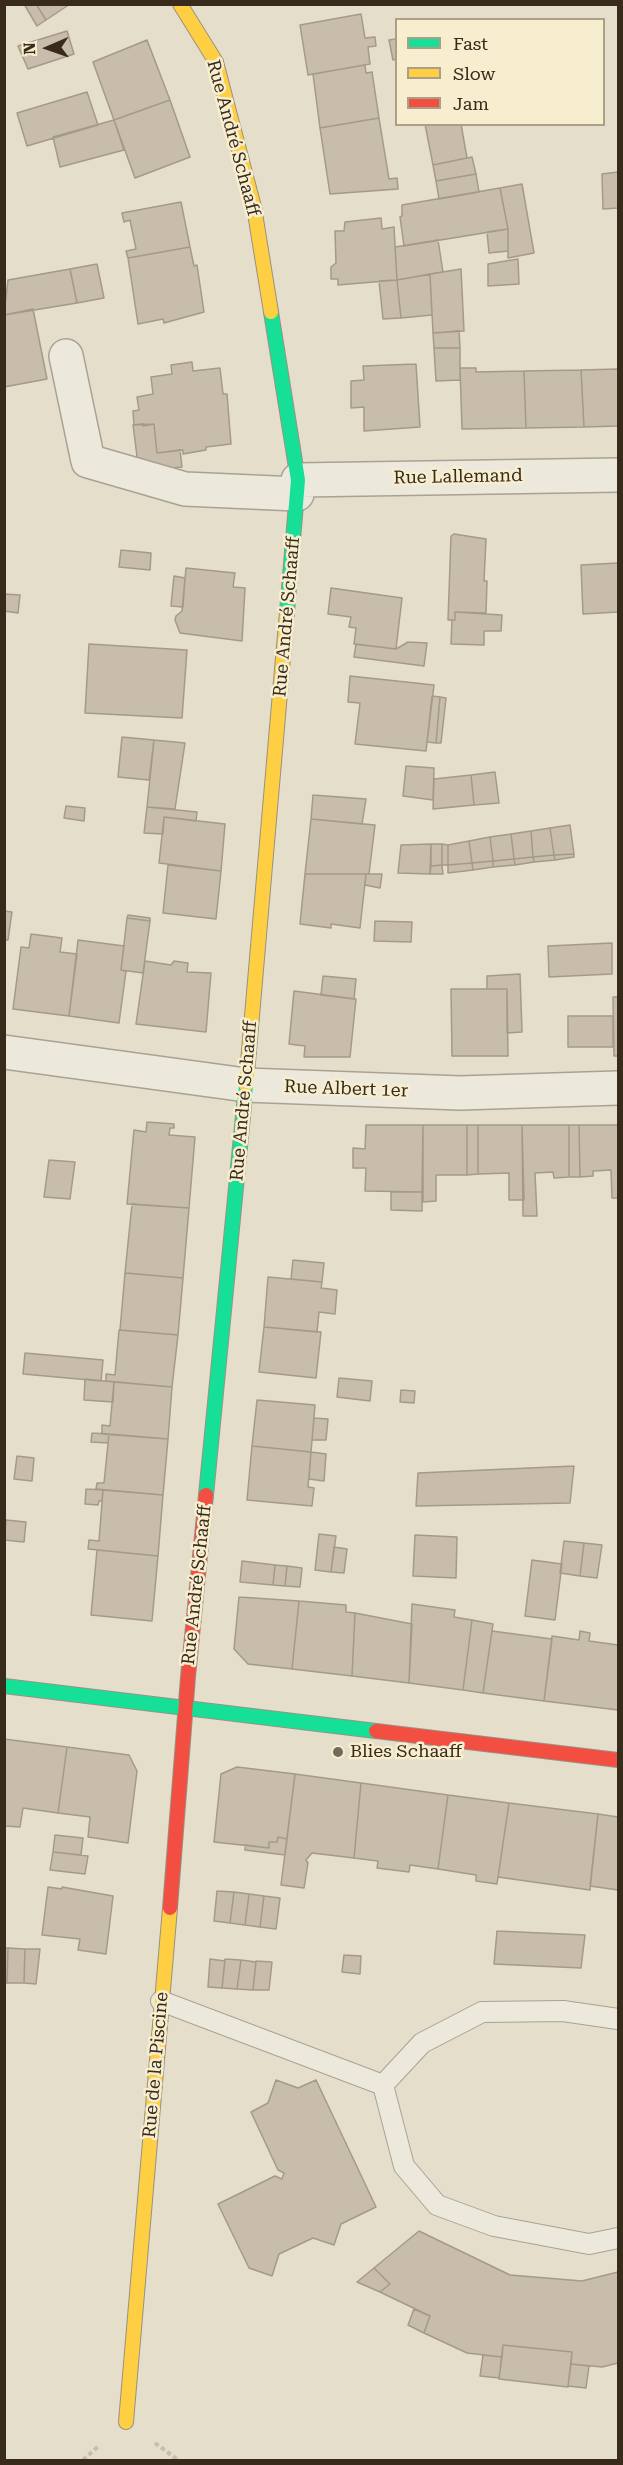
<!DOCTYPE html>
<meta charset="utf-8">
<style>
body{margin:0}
#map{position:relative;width:623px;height:2465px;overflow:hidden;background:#e5deca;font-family:"Roboto Serif",serif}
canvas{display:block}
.frame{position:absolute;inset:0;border:6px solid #382b1c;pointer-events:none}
.legend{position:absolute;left:395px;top:18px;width:210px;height:108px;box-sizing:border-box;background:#f7edcf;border:2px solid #ab9f87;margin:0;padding:8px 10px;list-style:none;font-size:18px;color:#382b1c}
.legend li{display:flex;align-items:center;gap:12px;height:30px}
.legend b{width:30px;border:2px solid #ab9f87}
.north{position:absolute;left:18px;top:18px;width:60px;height:60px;-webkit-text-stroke:4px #f7edcf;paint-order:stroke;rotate:268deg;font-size:16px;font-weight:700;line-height:24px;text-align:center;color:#382b1c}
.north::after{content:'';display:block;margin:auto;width:21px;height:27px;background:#382b1c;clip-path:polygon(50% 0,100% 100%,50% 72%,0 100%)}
</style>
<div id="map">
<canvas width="623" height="2465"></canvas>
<div class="frame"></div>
<ul class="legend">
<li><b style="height:8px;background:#16e098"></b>Fast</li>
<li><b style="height:8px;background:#ffcf43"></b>Slow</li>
<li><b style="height:8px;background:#f24e42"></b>Jam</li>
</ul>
<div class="north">N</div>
</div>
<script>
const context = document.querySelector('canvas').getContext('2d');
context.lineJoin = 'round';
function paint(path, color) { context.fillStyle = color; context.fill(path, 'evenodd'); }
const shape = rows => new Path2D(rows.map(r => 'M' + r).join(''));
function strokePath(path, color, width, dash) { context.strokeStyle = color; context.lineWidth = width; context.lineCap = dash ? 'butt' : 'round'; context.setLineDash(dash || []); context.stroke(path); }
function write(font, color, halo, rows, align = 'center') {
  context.font = font + ' "Roboto Serif",serif'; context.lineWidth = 5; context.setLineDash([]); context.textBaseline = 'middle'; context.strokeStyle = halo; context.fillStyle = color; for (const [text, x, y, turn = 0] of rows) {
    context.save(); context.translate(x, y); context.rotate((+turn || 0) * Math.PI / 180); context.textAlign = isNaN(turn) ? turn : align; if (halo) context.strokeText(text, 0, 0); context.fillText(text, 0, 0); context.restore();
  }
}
const building = shape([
 [24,4,36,4,46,20,37,26,24,4],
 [36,4,70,4,46,20,36,4],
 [361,14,365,38,375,37,376,46,368,47,370,64,308,75,300,25,361,14],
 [67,31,74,54,28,69,18,46,67,31],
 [396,39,396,59,393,60,389,40,396,39],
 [147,40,170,100,114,120,93,62,147,40],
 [365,65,366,73,372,72,379,118,320,128,313,74,365,65],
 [87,92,98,125,27,146,17,113,87,92],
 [170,100,190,157,135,178,114,120,170,100],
 [379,118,389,179,397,178,398,189,330,194,320,128,379,118],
 [114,120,124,150,60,167,53,137,114,120],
 [425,124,461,124,467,158,433,165,425,124],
 [472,157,476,174,436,181,433,165,472,157],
 [618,172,618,208,603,209,602,174,618,172],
 [476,174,479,192,439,199,436,181,476,174],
 [522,184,534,253,508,258,508,229,500,188,522,184],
 [500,188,508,229,404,246,400,217,402,216,402,205,500,188],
 [181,202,190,247,128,258,126,251,136,249,130,220,124,222,122,213,181,202],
 [381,218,382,229,394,227,397,280,338,285,338,279,331,279,331,267,336,263,335,231,344,231,345,222,381,218],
 [508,229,508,251,489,253,487,232,508,229],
 [438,240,443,272,397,280,395,247,438,240],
 [190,247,194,266,197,265,204,312,164,323,163,319,138,324,128,258,190,247],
 [518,259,519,284,488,286,488,264,518,259],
 [97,264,104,298,77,303,70,269,97,264],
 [70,269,77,303,4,315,8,280,70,269],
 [461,269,464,331,433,333,430,274,461,269],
 [430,274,432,315,401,318,397,280,430,274],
 [397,280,401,318,383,319,379,281,397,280],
 [33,309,47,379,4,387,4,315,33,309],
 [459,331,460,348,434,348,433,333,459,331],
 [434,348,460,348,460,380,436,381,434,348],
 [192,362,193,371,220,368,223,394,227,394,231,444,206,447,206,450,183,454,183,450,157,453,154,424,134,425,133,411,139,410,137,397,153,394,151,377,172,374,171,365,192,362],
 [416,364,420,427,364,431,364,407,351,408,351,381,364,380,363,366,416,364],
 [460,368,476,368,476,372,524,371,526,428,462,429,460,368],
 [618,369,618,426,584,427,581,370,618,369],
 [581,370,584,427,526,428,524,371,581,370],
 [143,424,143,426,154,424,157,453,180,450,182,467,139,472,133,425,143,424],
 [454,534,486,539,484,581,487,581,486,613,455,612,455,620,448,620,451,536,454,534],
 [121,550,151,553,150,570,119,567,121,550],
 [618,557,618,612,583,614,581,565,618,563,618,557],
 [186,568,235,573,233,587,245,588,242,641,180,633,175,620,176,616,182,611,186,568],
 [174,576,185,578,183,607,171,606,174,576],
 [331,588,402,598,396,649,354,644,356,628,349,627,351,617,328,614,331,588],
 [4,594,20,595,18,613,4,611,4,594],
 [455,612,502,615,501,631,484,631,484,645,451,644,452,620,455,620,455,612],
 [408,642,427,643,424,666,354,657,356,644,396,649,408,642],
 [89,644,187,650,182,718,85,713,89,644],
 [350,676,434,685,426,751,355,744,360,703,348,702,350,676],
 [432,696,440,697,436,743,427,742,432,696],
 [440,697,446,698,441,743,436,743,440,697],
 [122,737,154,740,149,780,118,777,122,737],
 [154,740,185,743,175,809,147,807,154,740],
 [406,766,434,768,433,800,403,796,406,766],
 [495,772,499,803,474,805,471,775,495,772],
 [471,775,474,805,433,809,434,779,471,775],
 [313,795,366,799,362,824,311,819,313,795],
 [66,806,85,808,84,821,64,818,66,806],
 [147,807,197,812,196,821,164,817,163,834,144,833,147,807],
 [164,817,225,824,221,871,159,863,164,817],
 [311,819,375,825,369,874,305,874,311,819],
 [570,825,574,854,554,855,550,828,570,825],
 [550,828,554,855,533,857,531,831,550,828],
 [531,831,533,857,514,859,511,834,531,831],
 [511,834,514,859,493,861,490,837,511,834],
 [490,837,493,861,472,863,469,841,490,837],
 [469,841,472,863,448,865,448,845,469,841],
 [431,844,442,844,442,865,431,866,431,844],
 [431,844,430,874,398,873,401,845,431,844],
 [442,844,448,845,448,865,442,865,442,844],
 [574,854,574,857,555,860,554,855,574,854],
 [554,855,555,860,534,862,533,857,554,855],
 [533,857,534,862,515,865,514,859,533,857],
 [514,859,515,865,493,867,493,861,514,859],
 [493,861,493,867,473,870,472,863,493,861],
 [472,863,473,870,448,873,448,865,472,863],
 [168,865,221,871,216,919,163,913,168,865],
 [442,865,443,874,430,874,431,866,442,865],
 [305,874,366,874,360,928,331,924,331,928,300,924,305,874],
 [366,874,382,874,380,888,365,885,366,874],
 [4,911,12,912,8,940,4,940,4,911],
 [128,915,150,918,150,921,127,918,128,915],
 [127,918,150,921,143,973,121,970,127,918],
 [375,921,412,922,411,942,374,941,375,921],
 [31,934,62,938,60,952,77,954,69,1016,13,1009,21,947,29,948,31,934],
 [78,940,124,946,121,970,126,971,119,1023,69,1016,78,940],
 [612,943,612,974,549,977,548,946,612,943],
 [145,961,171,965,174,961,188,963,187,972,211,973,206,1032,136,1024,145,961],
 [520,974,522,1032,507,1033,507,989,487,989,487,976,520,974],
 [323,976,356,979,354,999,321,995,323,976],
 [451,989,507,989,508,1056,452,1056,451,989],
 [294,991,356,999,350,1057,304,1057,305,1046,289,1044,294,991],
 [613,997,618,997,618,1056,614,1056,613,997],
 [568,1016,613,1016,613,1047,568,1047,568,1016],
 [147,1122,174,1124,174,1128,170,1128,169,1135,195,1137,189,1208,127,1204,134,1130,146,1132,147,1122],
 [366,1125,423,1125,422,1192,365,1191,366,1168,353,1168,353,1148,365,1149,366,1125],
 [423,1125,467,1125,467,1175,436,1175,436,1201,423,1202,423,1125],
 [467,1125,478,1125,478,1174,467,1175,467,1125],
 [478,1125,522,1125,524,1200,509,1200,509,1173,478,1174,478,1125],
 [522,1125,569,1125,569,1177,554,1178,553,1172,535,1173,537,1216,523,1216,522,1125],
 [569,1125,579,1125,580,1177,569,1177,569,1125],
 [579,1125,618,1125,618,1198,612,1198,611,1170,593,1171,593,1176,580,1177,579,1125],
 [49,1160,75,1162,70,1199,44,1197,49,1160],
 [391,1192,422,1192,422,1211,391,1210,391,1192],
 [132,1204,189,1208,183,1278,125,1273,132,1204],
 [293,1260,324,1263,322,1282,291,1279,293,1260],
 [125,1273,183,1278,178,1335,120,1330,125,1273],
 [268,1277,322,1282,321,1288,337,1290,335,1314,319,1312,317,1332,264,1327,268,1277],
 [264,1327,321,1332,316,1378,259,1372,264,1327],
 [119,1330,178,1335,172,1387,106,1381,106,1374,115,1375,119,1330],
 [25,1353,103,1360,101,1381,23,1374,25,1353],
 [339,1378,372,1381,370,1401,337,1397,339,1378],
 [85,1379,114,1382,113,1402,84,1400,85,1379],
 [114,1382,172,1387,168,1439,102,1434,102,1425,110,1426,114,1382],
 [401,1390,415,1391,414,1403,400,1402,401,1390],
 [257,1400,315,1405,311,1452,252,1446,257,1400],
 [314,1418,328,1419,326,1440,312,1440,314,1418],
 [92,1433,109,1434,108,1443,91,1442,92,1433],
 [109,1434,168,1439,163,1495,96,1489,97,1483,104,1483,109,1434],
 [252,1446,311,1452,308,1487,314,1488,312,1506,247,1500,252,1446],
 [311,1452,326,1454,324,1481,309,1479,311,1452],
 [17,1456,34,1458,32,1481,14,1479,17,1456],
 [574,1466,570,1503,416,1506,418,1473,574,1466],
 [86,1489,103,1490,102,1501,99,1501,98,1505,85,1504,86,1489],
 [103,1490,163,1495,158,1556,88,1549,89,1540,99,1541,103,1490],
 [6,1520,26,1522,24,1542,4,1540,6,1520],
 [319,1534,336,1536,331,1572,315,1570,319,1534],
 [415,1535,457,1537,456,1578,413,1576,415,1535],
 [564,1541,584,1543,580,1576,560,1573,564,1541],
 [584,1543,602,1545,597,1578,580,1576,584,1543],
 [334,1547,347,1549,344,1573,331,1572,334,1547],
 [97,1550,158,1556,152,1621,91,1615,97,1550],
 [532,1560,562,1564,555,1620,525,1616,532,1560],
 [242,1561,275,1565,273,1585,240,1582,242,1561],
 [275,1565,287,1566,285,1586,273,1585,275,1565],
 [287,1566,302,1568,300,1587,285,1586,287,1566],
 [239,1597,299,1601,292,1669,248,1664,234,1649,239,1597],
 [299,1601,346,1605,346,1612,355,1613,352,1676,292,1669,299,1601],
 [412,1604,455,1610,454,1617,472,1620,463,1690,409,1683,412,1604],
 [355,1613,412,1624,409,1683,352,1676,355,1613],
 [472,1620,493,1624,483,1693,463,1690,472,1620],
 [492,1631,552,1639,544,1701,483,1693,492,1631],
 [580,1631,590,1633,589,1641,618,1645,618,1710,544,1701,552,1636,579,1640,580,1631],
 [4,1739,67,1747,58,1813,23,1808,20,1827,4,1826,4,1739],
 [67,1747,129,1755,137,1771,128,1843,88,1837,90,1817,58,1813,67,1747],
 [237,1767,295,1774,287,1839,278,1837,277,1842,269,1842,269,1848,214,1842,221,1774,237,1767],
 [295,1774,361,1783,354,1858,312,1853,306,1860,308,1863,304,1888,281,1885,295,1774],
 [361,1783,448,1795,438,1869,410,1865,409,1872,377,1868,378,1861,354,1858,361,1783],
 [448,1795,509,1803,497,1884,476,1881,476,1875,438,1869,448,1795],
 [509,1803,598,1814,590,1890,498,1877,509,1803],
 [598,1814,618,1817,618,1890,590,1886,598,1814],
 [55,1835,83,1838,81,1855,53,1852,55,1835],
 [278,1837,287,1839,285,1855,245,1850,245,1845,269,1848,269,1842,277,1842,278,1837],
 [53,1852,88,1856,85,1874,50,1870,53,1852],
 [48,1887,62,1889,62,1887,113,1896,106,1954,78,1950,80,1939,42,1935,48,1887],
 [217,1891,234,1892,230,1923,214,1921,217,1891],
 [234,1892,249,1894,245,1925,230,1923,234,1892],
 [249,1894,264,1896,260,1927,245,1925,249,1894],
 [264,1896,280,1898,276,1929,260,1927,264,1896],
 [497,1931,585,1935,581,1968,494,1964,497,1931],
 [4,1948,8,1948,7,1983,4,1983,4,1948],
 [8,1948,25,1949,24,1983,7,1983,8,1948],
 [25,1949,40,1949,36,1984,24,1983,25,1949],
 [344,1955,361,1956,360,1974,342,1972,344,1955],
 [210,1959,225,1961,222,1988,208,1987,210,1959],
 [225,1959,241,1960,237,1989,222,1988,225,1959],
 [241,1960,256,1962,253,1990,237,1989,241,1960],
 [256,1961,272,1962,269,1990,253,1990,256,1961],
 [276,2080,298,2088,316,2080,376,2207,341,2224,334,2245,313,2238,279,2254,272,2276,249,2268,218,2204,275,2176,282,2179,284,2173,278,2170,251,2112,268,2103,276,2080],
 [419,2231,510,2275,582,2281,618,2272,618,2363,602,2367,571,2364,572,2352,503,2345,502,2357,467,2353,424,2333,430,2316,380,2292,390,2284,374,2268,419,2231],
 [374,2268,390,2284,380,2292,357,2282,374,2268],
 [414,2309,430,2316,424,2333,408,2325,414,2309],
 [503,2345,572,2352,568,2387,499,2379,503,2345],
 [483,2355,502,2357,499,2378,480,2376,483,2355],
 [571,2364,589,2366,586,2388,568,2386,571,2364]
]);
paint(building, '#c8bcab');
strokePath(building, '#a5998a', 1.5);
const lane = shape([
 [161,2001,383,2085],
 [383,2085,404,2166,437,2205,494,2226,589,2244,618,2238],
 [383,2085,422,2043,482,2012,563,2011,618,2019]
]);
const street = shape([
 [66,356,88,461,185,489,297,494],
 [298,480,618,475],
 [4,1052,246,1085,460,1093,618,1088]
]);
const fast = shape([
 [271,312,298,480,287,612],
 [206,1495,246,1085],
 [4,1686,376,1731]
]);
const slow = shape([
 [180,4,216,62,254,207,271,312],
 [246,1085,287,612],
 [126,2422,170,1908]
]);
const jam = shape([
 [376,1731,618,1760],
 [170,1908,188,1677,206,1495]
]);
strokePath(lane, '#a9a294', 22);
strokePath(street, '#a9a294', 36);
strokePath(fast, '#999284', 16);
strokePath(slow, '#999284', 16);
strokePath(jam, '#999284', 16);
strokePath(shape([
 [155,2443,178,2460],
 [83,2460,100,2445]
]), '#c4bfb3', 4, [4.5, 3]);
strokePath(lane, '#ece8dc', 20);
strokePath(street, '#ece8dc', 33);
strokePath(fast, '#16e098', 14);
strokePath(slow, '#ffcf43', 14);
strokePath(jam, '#f24e42', 14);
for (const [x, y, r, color] of [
 [338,1752,6,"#756a59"]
]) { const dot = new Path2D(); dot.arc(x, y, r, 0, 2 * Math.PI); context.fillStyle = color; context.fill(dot); strokePath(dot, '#f7edcf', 2); }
write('18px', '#382b1c', '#f7edcf', [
 ["Rue André Schaaff",233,138,75],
 ["Rue Lallemand",458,477,-1],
 ["Rue André Schaaff",287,617,-85],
 ["Rue Albert 1er",346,1089,2],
 ["Rue André Schaaff",244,1101,-85],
 ["Rue André Schaaff",197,1585,-84],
 ["Rue de la Piscine",156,2065,-85]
]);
write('18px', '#382b1c', '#f7edcf', [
 ["Blies Schaaff",350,1752]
], 'left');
</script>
